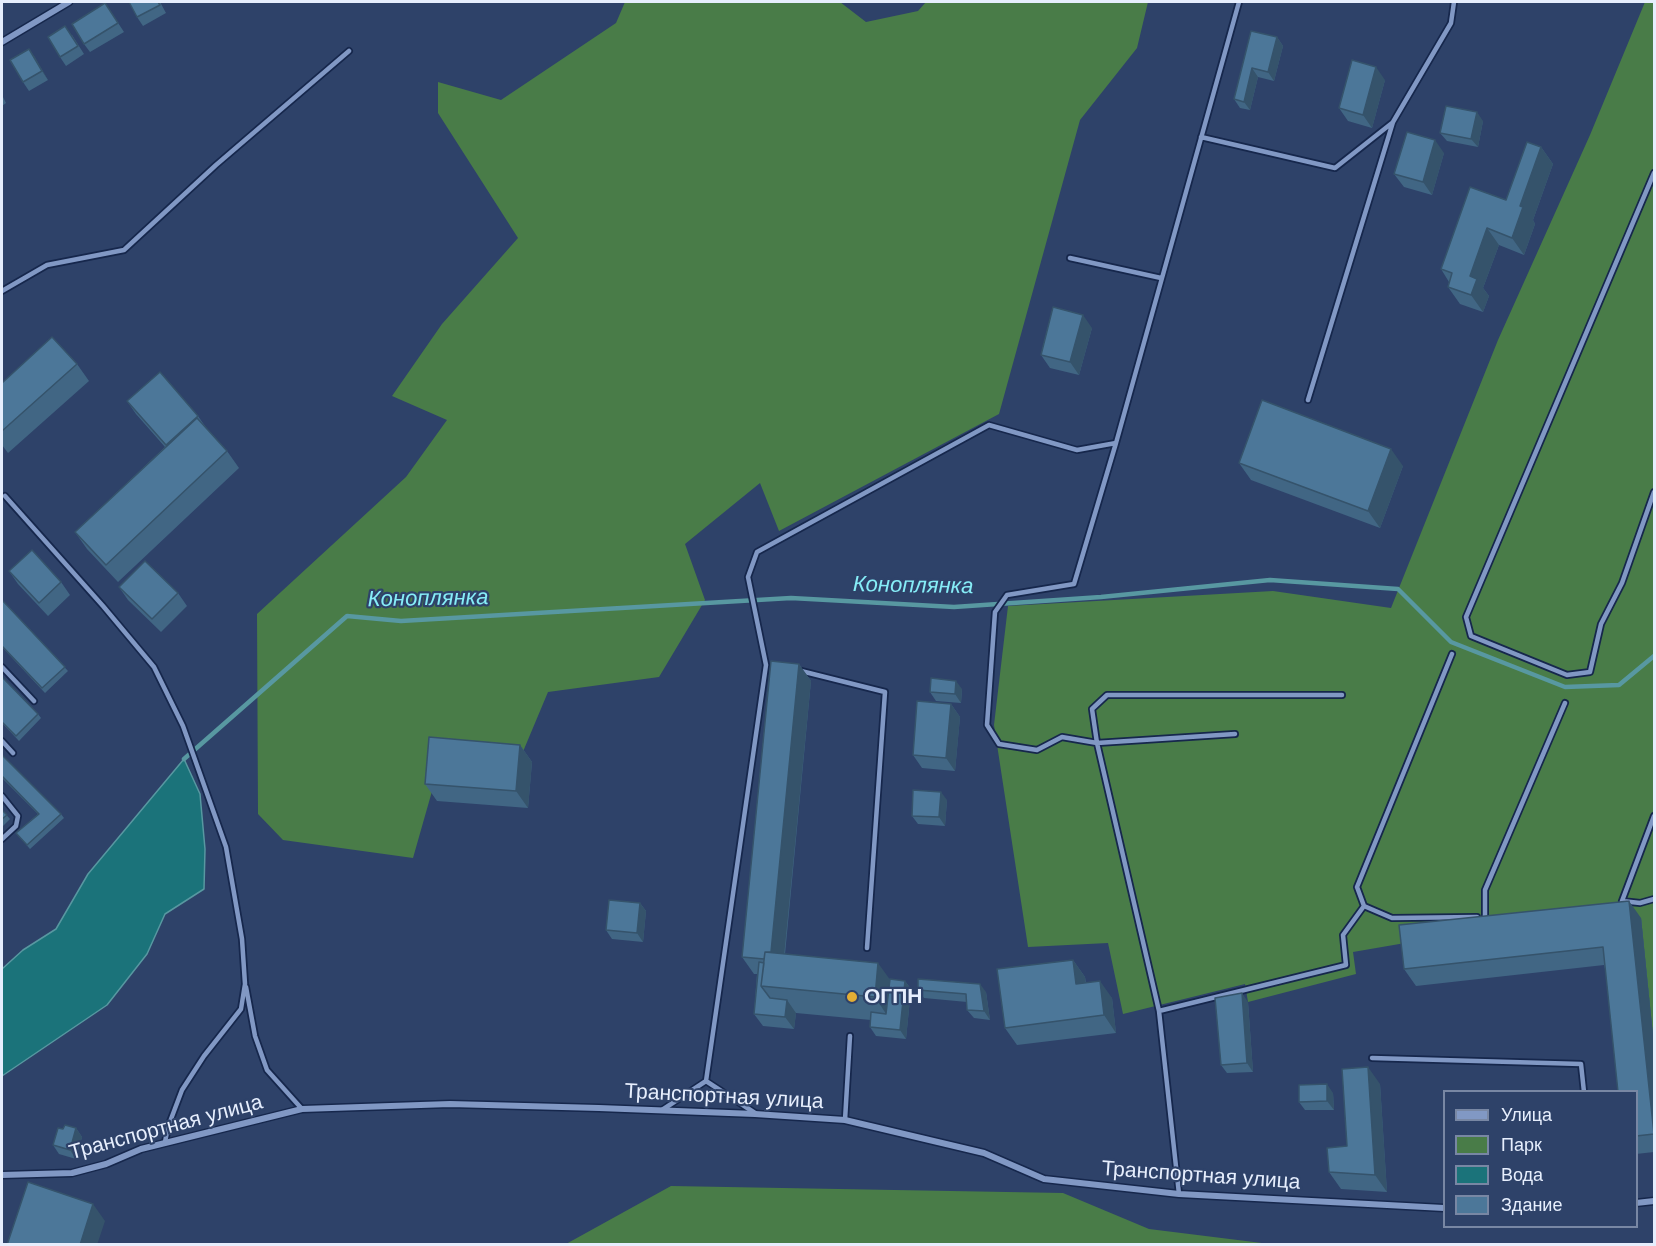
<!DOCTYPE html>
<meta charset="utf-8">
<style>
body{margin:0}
#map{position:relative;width:1656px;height:1246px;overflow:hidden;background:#2e4269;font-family:Arial,sans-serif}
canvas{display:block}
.frame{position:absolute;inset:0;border:3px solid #e6eefd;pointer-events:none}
.legend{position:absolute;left:1443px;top:1090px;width:195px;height:138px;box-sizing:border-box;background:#2e4269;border:2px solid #7887a4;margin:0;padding:8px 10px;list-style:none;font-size:18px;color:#e6eefd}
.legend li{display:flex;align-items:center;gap:12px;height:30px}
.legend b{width:30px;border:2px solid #7887a4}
</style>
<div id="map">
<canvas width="1656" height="1246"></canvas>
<div class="frame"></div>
<ul class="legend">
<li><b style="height:8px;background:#8198c4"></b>Улица</li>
<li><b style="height:16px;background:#497c48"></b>Парк</li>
<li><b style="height:16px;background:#1b737a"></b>Вода</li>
<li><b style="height:16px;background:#4c7799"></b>Здание</li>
</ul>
</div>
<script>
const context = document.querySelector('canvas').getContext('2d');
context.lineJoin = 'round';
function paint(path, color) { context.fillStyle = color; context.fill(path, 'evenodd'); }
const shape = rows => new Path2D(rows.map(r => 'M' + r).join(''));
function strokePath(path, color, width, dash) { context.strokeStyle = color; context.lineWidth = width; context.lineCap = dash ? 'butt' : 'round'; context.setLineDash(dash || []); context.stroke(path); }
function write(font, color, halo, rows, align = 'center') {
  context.font = font + ' Arial,sans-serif'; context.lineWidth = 4.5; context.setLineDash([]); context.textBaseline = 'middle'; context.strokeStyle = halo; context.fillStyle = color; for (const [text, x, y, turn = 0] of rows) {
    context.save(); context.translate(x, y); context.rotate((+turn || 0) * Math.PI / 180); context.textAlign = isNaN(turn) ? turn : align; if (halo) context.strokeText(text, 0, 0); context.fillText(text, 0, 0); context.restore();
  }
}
paint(shape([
 [625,2,840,2,866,22,918,11,926,2,1148,2,1137,48,1080,120,999,414,779,531,760,483,685,544,705,600,659,677,548,692,522,754,444,749,413,858,283,840,258,814,257,614,406,477,447,420,392,396,442,324,518,238,438,113,438,82,501,100,616,23],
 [1645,2,1654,2,1654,1046,1641,918,1411,942,1353,952,1356,974,1248,1002,1245,984,1123,1014,1108,943,1028,947,994,725,1008,606,1273,591,1391,608,1498,340,1590,135],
 [671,1186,1063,1193,1149,1229,1270,1244,566,1244]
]), '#497c48');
const water = shape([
 [184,759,200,794,205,849,204,889,165,914,147,954,107,1005,2,1076,2,969,23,950,56,929,88,874,184,759]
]);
paint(water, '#1b737a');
strokePath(water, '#5898a1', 1.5);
strokePath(shape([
 [184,759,347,616,401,621,791,598,954,607,1101,597,1270,580,1398,589,1451,642,1565,687,1619,685,1654,656]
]), '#5898a1', 4.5);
const service = shape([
 [1201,137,1335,168,1392,123],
 [1654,173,1466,617,1471,636,1567,675,1590,672,1601,624,1622,583,1654,492],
 [1070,258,1161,278],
 [2,291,47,265,124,250,216,165,349,51],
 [1308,400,1393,122,1451,23,1454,2],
 [1116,443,1074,584,1007,595,995,612,987,725,999,744,1037,750,1062,737,1097,743,1235,734],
 [5,496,103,606,154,667,183,726,226,847,242,939,245,984,241,1009,204,1056,182,1090,168,1127,165,1142],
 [1452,654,1357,887,1364,906,1392,918,1477,917],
 [2,667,34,701],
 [801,671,885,692,867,948],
 [2,741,13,753],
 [2,796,18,816,16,826,2,839],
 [1654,816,1622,901,1640,903,1654,899],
 [1485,917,1485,890,1565,703],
 [246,987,255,1036,267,1070,302,1109],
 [1159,1011,1097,743,1092,709,1107,695,1342,695],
 [1372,1058,1581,1064,1584,1092],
 [662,1110,706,1081],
 [755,1113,706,1081,766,665,748,577,757,552,989,425,1077,450,1116,443,1239,2],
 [845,1120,850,1036],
 [1179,1194,1159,1011,1346,965,1343,935,1364,906]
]);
const minor = shape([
 [2,42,69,2],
 [2,1175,72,1173,106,1164,141,1149,302,1109,450,1104,599,1108,755,1114,845,1120,984,1153,1044,1179,1179,1194,1444,1208],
 [1636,1203,1654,1201]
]);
strokePath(service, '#16274c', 8);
strokePath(minor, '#16274c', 9);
strokePath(service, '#8198c4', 4.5);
strokePath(minor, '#8198c4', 6);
paint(shape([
 [160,2,166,13,143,26,137,17],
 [105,3,124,32,90,52,84,44],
 [1251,31,1277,37,1283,46,1274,81,1258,77,1250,110,1240,108,1234,99],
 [72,35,84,54,66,66,60,57],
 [29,49,48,80,29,91,23,82],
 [1385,80,1372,128,1348,121,1339,108],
 [2,95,6,103,2,106],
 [1483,121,1478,147,1447,141,1440,133],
 [1541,147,1553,164,1533,220,1535,224,1524,255,1499,245,1483,288,1489,296,1483,312,1460,304,1448,287,1449,282,1441,269,1506,200],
 [1444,153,1432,195,1404,187,1394,174],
 [1092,328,1079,375,1050,368,1041,355],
 [77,364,89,381,8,453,2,445,2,383],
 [127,401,198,416,207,429,227,451,239,468,118,582,87,549,75,532,165,447,136,414],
 [1239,463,1403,466,1380,528,1251,480],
 [9,571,61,582,70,595,48,616,18,584],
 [119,587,178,593,187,606,161,632,128,600],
 [2,600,68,671,45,693,2,647],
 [799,664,811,681,785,954,890,979,905,981,911,989,906,1039,876,1036,870,1027,871,1020,796,1013,794,1029,763,1026,754,1014,757,974,754,974,742,957],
 [2,677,38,714,41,718,19,741,2,723],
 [962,689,961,703,936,701,930,692],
 [951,704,960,717,955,771,922,768,913,755],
 [520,745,532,762,528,808,437,801,425,784],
 [2,755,61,814,64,818,30,849,16,833,38,814,2,778],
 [947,800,945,826,918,824,912,816],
 [2,810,10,819,2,827],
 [640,903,646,911,643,942,612,939,606,930],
 [1641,918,1654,1045,1654,1152,1636,1154,1636,1092,1604,965,1416,986,1404,969],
 [1073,960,1085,977,1086,983,1112,998,1116,1033,1017,1045,1005,1028],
 [918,990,986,992,990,1020,974,1018,967,1010,967,1002,924,998],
 [1248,1002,1253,1072,1227,1073,1221,1065],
 [1380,1084,1387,1192,1341,1189,1329,1172,1347,1146],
 [1333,1093,1334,1110,1305,1110,1299,1102],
 [76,1128,82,1137,76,1159,59,1154,53,1145,63,1129]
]), '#416684');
paint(shape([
 [1277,37,1283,46,1274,81,1268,72],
 [29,49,35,57,48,80,42,71],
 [1376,67,1385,80,1372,128,1363,115],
 [1252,68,1258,77,1250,110,1244,102],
 [1477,112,1483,121,1478,147,1471,139],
 [1435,140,1444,153,1432,195,1423,182],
 [1541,147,1553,164,1533,220,1535,224,1524,255,1512,238,1520,206],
 [1487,228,1499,245,1483,288,1489,296,1483,312,1471,295,1470,276],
 [1083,315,1092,328,1079,375,1070,362],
 [1391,449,1403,466,1380,528,1368,511],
 [799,664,811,681,782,977,770,960],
 [956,681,962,689,961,703,955,694],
 [951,704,960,717,955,771,946,758],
 [520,745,532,762,528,808,516,791],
 [941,792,947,800,945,826,939,817],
 [1629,901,1641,918,1654,1045,1654,1135],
 [640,903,646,911,643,942,637,933],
 [1073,960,1085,977,1088,1001,1076,984],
 [878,963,896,988,892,1023,875,997],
 [905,981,911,989,906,1039,900,1030],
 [1100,981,1112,998,1116,1033,1104,1015],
 [980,984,986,992,990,1020,984,1011],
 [1242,993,1248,1002,1253,1072,1247,1063],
 [787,1000,796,1013,794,1029,785,1017],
 [1368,1067,1380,1084,1387,1192,1375,1175],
 [1327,1084,1333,1093,1334,1110,1327,1101],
 [76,1128,82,1137,76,1159,70,1150],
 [93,1204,105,1221,97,1245,80,1245]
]), '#35536b');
const building = shape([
 [129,2,158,2,160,5,137,17,129,2],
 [105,3,118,23,84,44,72,24,105,3],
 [65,26,78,46,60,57,48,37,65,26],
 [1251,31,1277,37,1268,72,1252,68,1244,102,1234,99,1251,31],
 [29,49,42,71,23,82,10,60,29,49],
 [1352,60,1376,67,1363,115,1339,108,1352,60],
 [1446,106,1477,112,1471,139,1440,133,1446,106],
 [1407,132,1435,140,1423,182,1394,174,1407,132],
 [1527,142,1541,147,1520,206,1523,207,1512,238,1487,228,1470,276,1477,279,1471,295,1448,287,1452,273,1441,269,1470,187,1506,200,1527,142],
 [1053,307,1083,315,1070,362,1041,355,1053,307],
 [52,337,77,364,2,431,2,383,52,337],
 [160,372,198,416,166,445,127,401,160,372],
 [1262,400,1391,449,1368,511,1239,463,1262,400],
 [197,418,227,451,106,565,75,532,197,418],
 [32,550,61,582,39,603,9,571,32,550],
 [145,561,178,593,152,619,119,587,145,561],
 [2,600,65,667,42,688,2,646,2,600],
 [771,661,799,664,771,952,765,952,764,959,742,957,771,661],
 [2,677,38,714,16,736,2,722,2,677],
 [931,678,956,681,955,694,930,692,931,678],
 [917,701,951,704,946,758,913,755,917,701],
 [429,737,520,745,516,791,425,784,429,737],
 [2,755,61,814,27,845,16,833,39,814,2,776,2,755],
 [913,790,941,792,939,817,912,816,913,790],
 [2,810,7,815,2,819,2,810],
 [609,900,640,903,637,933,606,930,609,900],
 [1629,901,1654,1134,1636,1136,1636,1092,1618,1092,1603,947,1404,969,1399,925,1629,901],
 [765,952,878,963,875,997,761,986,765,952],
 [1073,960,1076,984,1100,981,1104,1015,1005,1028,997,969,1073,960],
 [759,962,764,963,761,986,770,998,787,1000,785,1017,754,1014,759,962],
 [890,979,905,981,900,1030,870,1027,871,1012,886,1014,890,979],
 [918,979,980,984,984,1011,967,1010,966,994,918,990,918,979],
 [1242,993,1247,1063,1221,1065,1215,998,1242,993],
 [1368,1067,1375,1175,1329,1172,1327,1148,1347,1146,1342,1069,1368,1067],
 [1327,1084,1327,1101,1299,1102,1299,1085,1327,1084],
 [65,1125,76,1128,70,1150,53,1145,58,1128,63,1129,65,1125],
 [28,1182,93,1204,80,1245,7,1245,28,1182]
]);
paint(building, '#4c7799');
strokePath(building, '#35536b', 1.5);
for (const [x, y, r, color] of [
 [852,997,6,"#e3ae35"]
]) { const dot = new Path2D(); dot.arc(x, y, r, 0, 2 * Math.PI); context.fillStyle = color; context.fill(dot); strokePath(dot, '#2e4269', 2); }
write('bold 21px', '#e6eefd', '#2e4269', [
 ["ОГПН",864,997]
], 'left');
write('21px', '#e6eefd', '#2e4269', [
 ["Транспортная улица",724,1097,3],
 ["Транспортная улица",166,1128,-15],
 ["Транспортная улица",1201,1176,4]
]);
write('italic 22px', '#86edf7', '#2e4269', [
 ["Коноплянка",913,586,1],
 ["Коноплянка",428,599,-1]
]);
</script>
